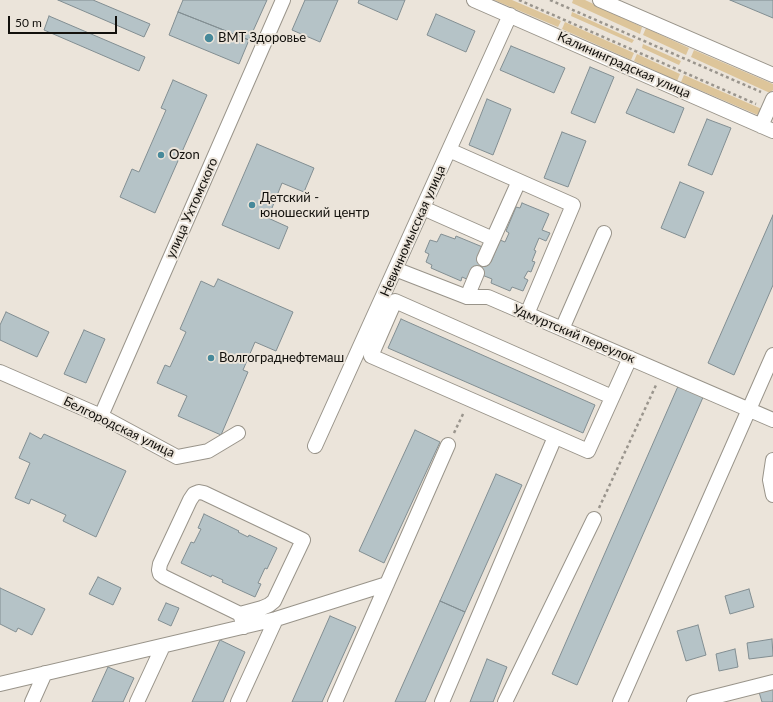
<!DOCTYPE html>
<meta charset="utf-8">
<style>
body{margin:0}
#map{position:relative;width:773px;height:702px;overflow:hidden;background:#ebe4da;font-family:Lato,sans-serif}
canvas{display:block}
.scale{position:absolute;left:8px;top:16px;width:109px;height:18px;box-sizing:border-box;border:2px solid #12100c;border-top:0;padding-left:5px;font-size:12px;line-height:14px;white-space:nowrap;color:#12100c;-webkit-text-stroke:3px #ebe4da;paint-order:stroke}
</style>
<div id="map">
<canvas width="773" height="702"></canvas>
<div class="scale">50 m</div>
</div>
<script>
const context = document.querySelector('canvas').getContext('2d');
context.lineJoin = 'round';
function paint(path, color) { context.fillStyle = color; context.fill(path, 'evenodd'); }
const shape = rows => new Path2D(rows.map(r => 'M' + r).join(''));
function strokePath(path, color, width, dash) { context.strokeStyle = color; context.lineWidth = width; context.lineCap = dash ? 'butt' : 'round'; context.setLineDash(dash || []); context.stroke(path); }
function write(font, color, halo, rows, align = 'center') {
  context.font = font + ' Lato,sans-serif'; context.lineWidth = 4; context.setLineDash([]); context.textBaseline = 'middle'; context.strokeStyle = halo; context.fillStyle = color; for (const [text, x, y, turn = 0] of rows) {
    context.save(); context.translate(x, y); context.rotate((+turn || 0) * Math.PI / 180); context.textAlign = isNaN(turn) ? turn : align; if (halo) context.strokeText(text, 0, 0); context.fillText(text, 0, 0); context.restore();
  }
}
paint(shape([
 [494,0,512,0,561,21,558,27],
 [573,0,585,0,642,27,640,34,572,3],
 [572,12,634,40,632,43,571,16],
 [565,22,634,53,631,60,562,29],
 [646,28,689,48,686,55,643,35],
 [643,44,681,61,679,65,642,48],
 [694,50,773,84,773,90,770,93,691,57],
 [637,54,680,74,677,81,634,61],
 [684,75,764,110,760,116,681,82]
]), '#ddc59a');
const building = shape([
 [58,0,93,0,150,24,144,37,58,0],
 [183,0,267,0,249,40,178,12,183,0],
 [305,0,338,0,320,42,292,30,305,0],
 [359,0,405,0,397,20,358,3,359,0],
 [730,0,773,0,773,18,730,0],
 [178,12,249,40,239,64,169,35,178,12],
 [436,14,475,31,466,52,427,35,436,14],
 [49,16,145,57,139,71,44,30,49,16],
 [511,46,565,68,554,93,500,70,511,46],
 [590,67,614,77,595,123,571,113,590,67],
 [173,80,207,95,155,213,120,197,132,169,139,172,166,110,161,108,173,80],
 [637,89,684,108,674,133,626,113,637,89],
 [487,99,511,109,493,155,469,145,487,99],
 [707,119,731,128,712,175,688,165,707,119],
 [562,132,586,141,568,187,544,178,562,132],
 [257,144,314,168,304,192,282,183,268,218,288,227,279,249,222,225,257,144],
 [680,182,704,192,685,238,661,228,680,182],
 [522,203,549,214,542,230,550,233,546,241,539,238,534,250,536,251,532,261,535,262,531,272,528,271,524,278,528,280,523,291,512,287,510,291,491,283,492,279,472,271,469,280,462,277,461,281,431,268,432,265,426,262,429,254,425,252,430,240,437,242,441,234,455,239,456,236,485,248,480,258,491,262,500,240,505,242,509,233,506,231,516,207,520,208,522,203],
 [773,215,773,285,734,375,708,363,773,215],
 [218,279,293,312,276,351,255,342,243,370,248,372,221,435,178,416,187,396,157,383,165,365,170,367,186,332,180,329,201,281,214,287,218,279],
 [6,312,49,332,37,357,0,340,0,325,6,312],
 [401,319,595,405,583,433,388,348,401,319],
 [84,330,105,339,86,383,64,374,84,330],
 [679,384,704,395,577,685,552,674,679,384],
 [415,430,440,442,384,563,359,551,415,430],
 [30,433,41,439,44,434,126,471,96,537,63,521,66,515,31,499,29,504,15,498,30,463,19,458,30,433],
 [496,474,522,485,465,612,440,601,496,474],
 [204,514,239,531,238,532,248,537,249,535,277,548,267,569,265,568,258,583,261,584,255,597,222,582,223,580,212,575,211,577,181,563,191,542,194,543,201,529,198,528,204,514],
 [98,577,121,588,113,605,89,594,98,577],
 [0,588,45,609,32,635,18,628,16,632,0,624,0,588],
 [749,589,754,607,730,614,725,596,749,589],
 [440,601,465,612,425,702,395,702,440,601],
 [166,603,179,608,171,626,158,620,166,603],
 [330,616,356,627,322,702,292,702,330,616],
 [698,625,706,655,686,661,677,631,698,625],
 [772,639,773,656,749,659,747,643,772,639],
 [220,640,245,652,223,702,192,702,220,640],
 [735,649,738,667,719,671,716,654,735,649],
 [487,659,507,667,493,702,470,702,487,659],
 [108,667,134,678,123,702,92,702,108,667],
 [773,689,773,702,762,702,759,692,773,689]
]);
paint(building, '#b5c3c7');
strokePath(building, '#828e92', 1);
const minor = shape([
 [474,0,773,131],
 [600,0,773,75],
 [761,126,773,99],
 [449,150,573,205,527,314],
 [423,208,493,239,519,181],
 [484,259,493,239],
 [395,269,467,297,488,297,773,420],
 [467,297,477,273],
 [562,329,604,233],
 [0,372,101,416,177,457,208,451,238,433],
 [612,397,395,301,371,356,588,451,630,358],
 [101,416,283,0],
 [315,446,510,15],
 [773,460,770,480,773,495],
 [240,614,262,608,269,605,274,601,303,540,204,493,199,492,194,494,190,500,160,564,159,570,160,574,164,577,240,614,244,627],
 [0,684,276,619,387,584],
 [32,702,45,673],
 [137,702,163,646],
 [238,702,276,619],
 [335,702,448,445],
 [442,702,555,437],
 [505,702,594,519],
 [620,702,773,355],
 [694,702,773,682]
]);
strokePath(minor, '#99948a', 16);
strokePath(shape([
 [519,0,756,104],
 [550,0,761,92],
 [454,433,464,412],
 [599,508,657,383]
]), '#9a958d', 2.5, [3, 3]);
strokePath(minor, '#fff', 14);
for (const [x, y, r, color] of [
 [209,38,5,"#47899a"],
 [161,155,4,"#47899a"],
 [252,205,4,"#47899a"],
 [211,358,4,"#47899a"]
]) { const dot = new Path2D(); dot.arc(x, y, r, 0, 2 * Math.PI); context.fillStyle = color; context.fill(dot); strokePath(dot, '#ebe4da', 1.5); }
write('13px', '#12100c', '#ebe4da', [
 ["ВМТ Здоровье",218,38],
 ["Ozon",169,155],
 ["Детский -",260,198],
 ["юношеский центр",260,213],
 ["Волгограднефтемаш",219,358]
], 'left');
write('13px', '#12100c', '#ebe4da', [
 ["Калининградская улица",624,65,24],
 ["улица Ухтомского",192,208,-66],
 ["Невинномысская улица",413,231,-66],
 ["Удмуртский переулок",574,334,23],
 ["Белгородская улица",119,427,26]
]);
</script>
